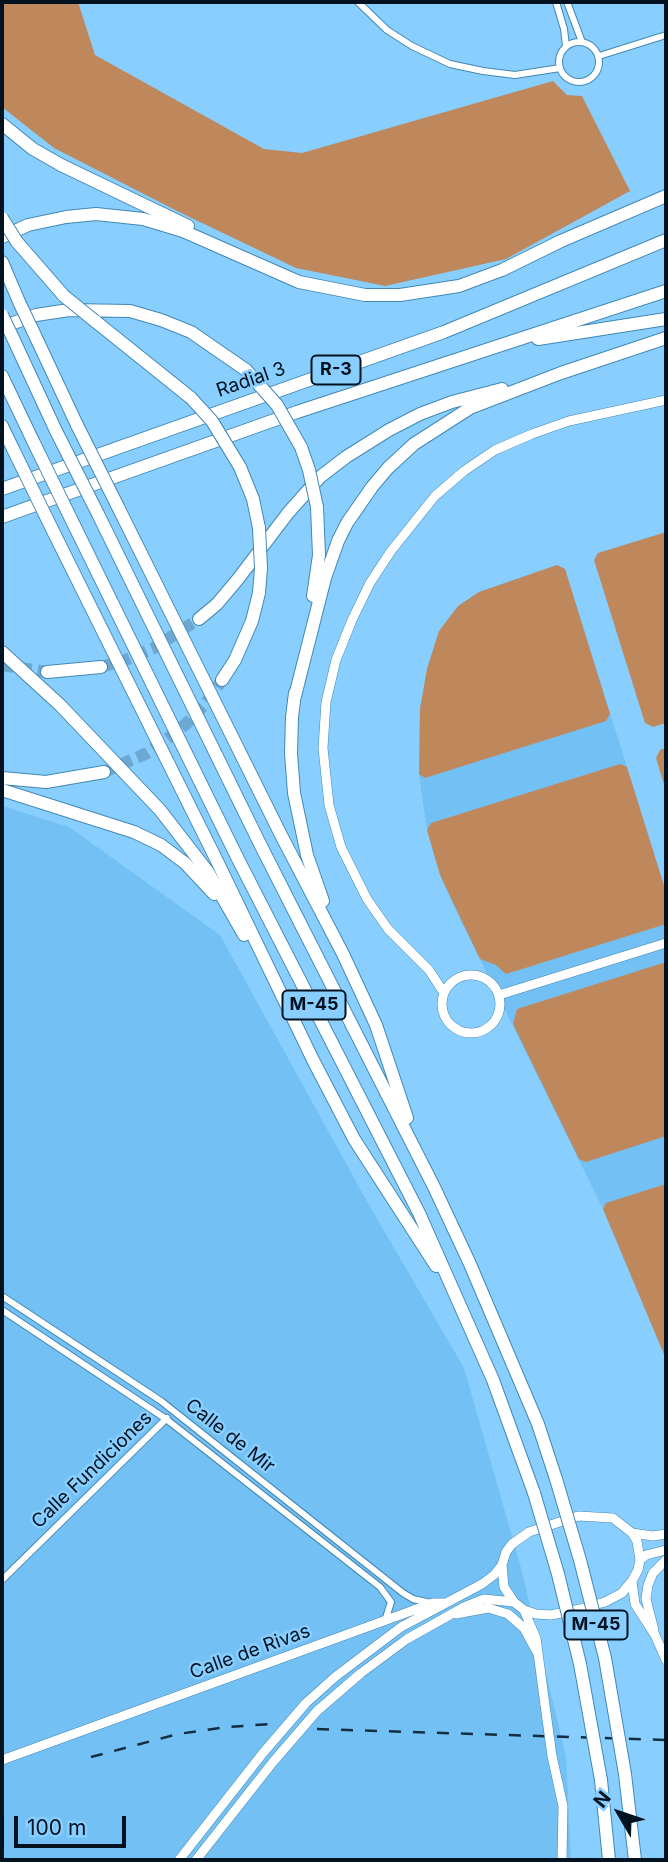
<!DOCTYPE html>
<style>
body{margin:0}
#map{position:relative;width:668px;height:1862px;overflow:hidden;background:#88ceff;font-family:Inter,sans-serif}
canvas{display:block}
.frame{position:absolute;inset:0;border:4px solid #001220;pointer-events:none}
.north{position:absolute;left:584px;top:1778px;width:70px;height:70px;-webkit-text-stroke:5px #88ceff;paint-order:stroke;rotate:309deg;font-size:19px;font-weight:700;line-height:28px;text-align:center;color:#001220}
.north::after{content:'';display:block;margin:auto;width:24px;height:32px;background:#001220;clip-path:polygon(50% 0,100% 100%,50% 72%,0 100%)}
.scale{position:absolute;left:14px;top:1816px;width:112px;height:32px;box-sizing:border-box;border:4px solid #001220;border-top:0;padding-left:9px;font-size:21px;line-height:24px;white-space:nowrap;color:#001220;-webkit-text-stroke:5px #88ceff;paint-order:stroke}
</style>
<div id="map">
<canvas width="668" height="1862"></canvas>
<div class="frame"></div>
<div class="north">N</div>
<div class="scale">100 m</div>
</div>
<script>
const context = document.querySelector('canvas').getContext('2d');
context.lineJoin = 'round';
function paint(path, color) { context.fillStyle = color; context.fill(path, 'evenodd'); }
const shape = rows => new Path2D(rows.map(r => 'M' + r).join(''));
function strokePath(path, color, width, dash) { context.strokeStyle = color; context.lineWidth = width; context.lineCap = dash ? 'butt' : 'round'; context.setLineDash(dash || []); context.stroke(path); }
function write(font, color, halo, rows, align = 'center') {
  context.font = font + ' Inter,sans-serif'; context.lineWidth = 5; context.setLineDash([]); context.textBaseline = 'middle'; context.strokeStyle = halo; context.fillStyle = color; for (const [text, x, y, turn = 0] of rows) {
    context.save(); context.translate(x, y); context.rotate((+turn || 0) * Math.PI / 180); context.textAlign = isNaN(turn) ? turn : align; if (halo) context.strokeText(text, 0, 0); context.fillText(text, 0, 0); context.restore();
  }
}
paint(shape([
 [557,565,565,569,666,892,666,1359,603,1209,458,915,440,875,427,830,419,774,420,709,427,669,439,631,458,606,479,592],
 [2,806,69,827,220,935,369,1205,464,1368,521,1568,566,1757,571,1860,2,1860]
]), '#73c0f4');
paint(shape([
 [2,2,78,2,95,55,264,149,302,153,553,81,567,95,582,96,630,191,506,259,385,286,296,268,179,212,54,148,2,107],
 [666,532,666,723,653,727,645,723,594,560,598,553],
 [557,565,565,569,610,714,606,721,425,778,419,774,420,709,427,669,439,631,458,606,479,592],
 [666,748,666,791,656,758,660,750],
 [620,764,627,767,666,892,666,924,506,974,496,965,480,959,440,875,427,830,431,823],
 [666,962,666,1136,586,1162,579,1159,513,1024,517,1009],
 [666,1184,666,1359,603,1209,606,1203]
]), '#bf885c');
strokePath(shape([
 [2,665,47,672],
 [101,667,128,659,154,648,199,619],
 [104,772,145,754,167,739,186,724,206,703,222,680]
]), '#6da8d2', 12, [12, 6]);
const street = shape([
 [358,2,387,30,412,46,450,64,483,71,515,75,560,68],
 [556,2,564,29,566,46],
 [567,2,582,42],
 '559 62a20 20 0 1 1 40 0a20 20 0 1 1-40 0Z',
 [599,56,666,35],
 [2,1296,161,1401,403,1593,413,1599,431,1603],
 [2,1310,166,1419,380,1587,391,1602,385,1621],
 [2,1580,167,1418]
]);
const secondary = shape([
 '442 1004a29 29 0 1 1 58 0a29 29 0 1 1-58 0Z',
 [444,993,429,970,388,929,367,899,341,847,329,805,323,748,326,702,336,660,352,620,370,583,391,551,435,496,464,471,495,450,532,434,569,421,666,400],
 [499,995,666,943],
 [578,1516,613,1518,632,1533,637,1541,640,1560,638,1570,632,1581,622,1593,605,1602,580,1609,551,1615,536,1614,524,1610,514,1602,504,1587,502,1565,506,1552,512,1544,529,1532,578,1516],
 [632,1533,653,1536,666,1534],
 [640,1560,646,1555,666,1550],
 [632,1581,635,1604,655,1635,666,1660],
 [524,1610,536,1638,545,1705],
 [456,1614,488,1608,508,1614,524,1628,537,1652],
 [654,1630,646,1599,648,1585,653,1573,666,1560],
 [552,1756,563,1806,562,1860],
 [2,1760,433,1603,446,1603],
 [179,1860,263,1753,306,1703,335,1677,401,1627,482,1584,494,1575,502,1565],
 [196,1860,273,1762,317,1711,361,1673,407,1639,464,1607,484,1599,514,1602]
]);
const highway = shape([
 [2,124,33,149,61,165,188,226],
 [2,237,28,225,66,217,96,214,143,219,183,231,299,282,365,295,400,295,459,286,502,270,561,241,666,196],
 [17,242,64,296],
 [2,262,20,304],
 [95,321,191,398],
 [2,327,36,315,69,310,130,311,161,320,191,332,246,370],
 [32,329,77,425],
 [12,336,56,431],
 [538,339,666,319],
 [2,376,33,441],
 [2,426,13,449],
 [301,447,309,470],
 [240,467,253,499,259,528],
 [2,489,444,332,666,240],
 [119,509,281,835,343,954,376,1025,407,1118],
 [98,514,260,844,434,1187,470,1264,538,1424,556,1479],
 [2,517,297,412,666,291],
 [74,525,238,859,419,1213,493,1380,534,1493],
 [53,531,218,863,313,1060,354,1139,436,1266],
 [313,596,319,555,317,507],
 [199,619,217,604,238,579,288,513,320,477,346,457,389,430,420,414,452,402,502,389],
 [2,652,60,705,160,810,208,872,244,935],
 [47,672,101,667],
 [222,680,235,660,252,621,259,593,261,568],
 [295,693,292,717,291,753,294,793,307,855,323,901],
 [294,700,325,578,338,541,347,523,372,487,388,468,414,444,470,408,561,373,666,338],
 [2,778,46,782,104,772],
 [2,790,134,832,161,845,185,863,214,894],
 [625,1774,635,1860],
 [601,1780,609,1860]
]);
strokePath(street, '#4288b5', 8);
strokePath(secondary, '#4288b5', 10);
strokePath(highway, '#4288b5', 14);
strokePath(street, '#fff', 6);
strokePath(secondary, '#fff', 9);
strokePath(highway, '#fff', 12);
strokePath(shape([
 [317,1729,666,1740],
 [91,1757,178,1734,226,1727,273,1724]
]), '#142d40', 2.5, [12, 12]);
const secondaryBridge = shape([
 [545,1705,552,1756]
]);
const highwayBridge = shape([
 [2,218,17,242],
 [64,296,95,321],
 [20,304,32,329],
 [2,315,12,336],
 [246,370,277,405,301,447],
 [191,398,212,421,240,467],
 [77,425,119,509],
 [56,431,98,514],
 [33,441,74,525],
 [13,449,53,531],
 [309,470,317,507],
 [259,528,261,568],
 [556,1479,580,1560,605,1658,625,1774],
 [534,1493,558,1574,580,1664,601,1780]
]);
strokePath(secondaryBridge, '#4288b5', 10, []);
strokePath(highwayBridge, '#4288b5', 14, []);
strokePath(secondaryBridge, '#fff', 9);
strokePath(highwayBridge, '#fff', 12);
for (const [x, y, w] of [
 [336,370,49],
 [314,1005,63],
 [596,1625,63]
]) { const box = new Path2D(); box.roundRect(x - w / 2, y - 14.5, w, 29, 5); context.fillStyle = '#88ceff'; context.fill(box); strokePath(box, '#001220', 2); }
write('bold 18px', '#001220', null, [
 ["R-3",336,370],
 ["M-45",314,1005],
 ["M-45",596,1625]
]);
write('19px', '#001220', '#88ceff', [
 ["Radial 3",251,380,-19],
 ["Calle de Mir",230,1436,38],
 ["Calle Fundiciones",92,1470,-44],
 ["Calle de Rivas",250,1652,-20]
]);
</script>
